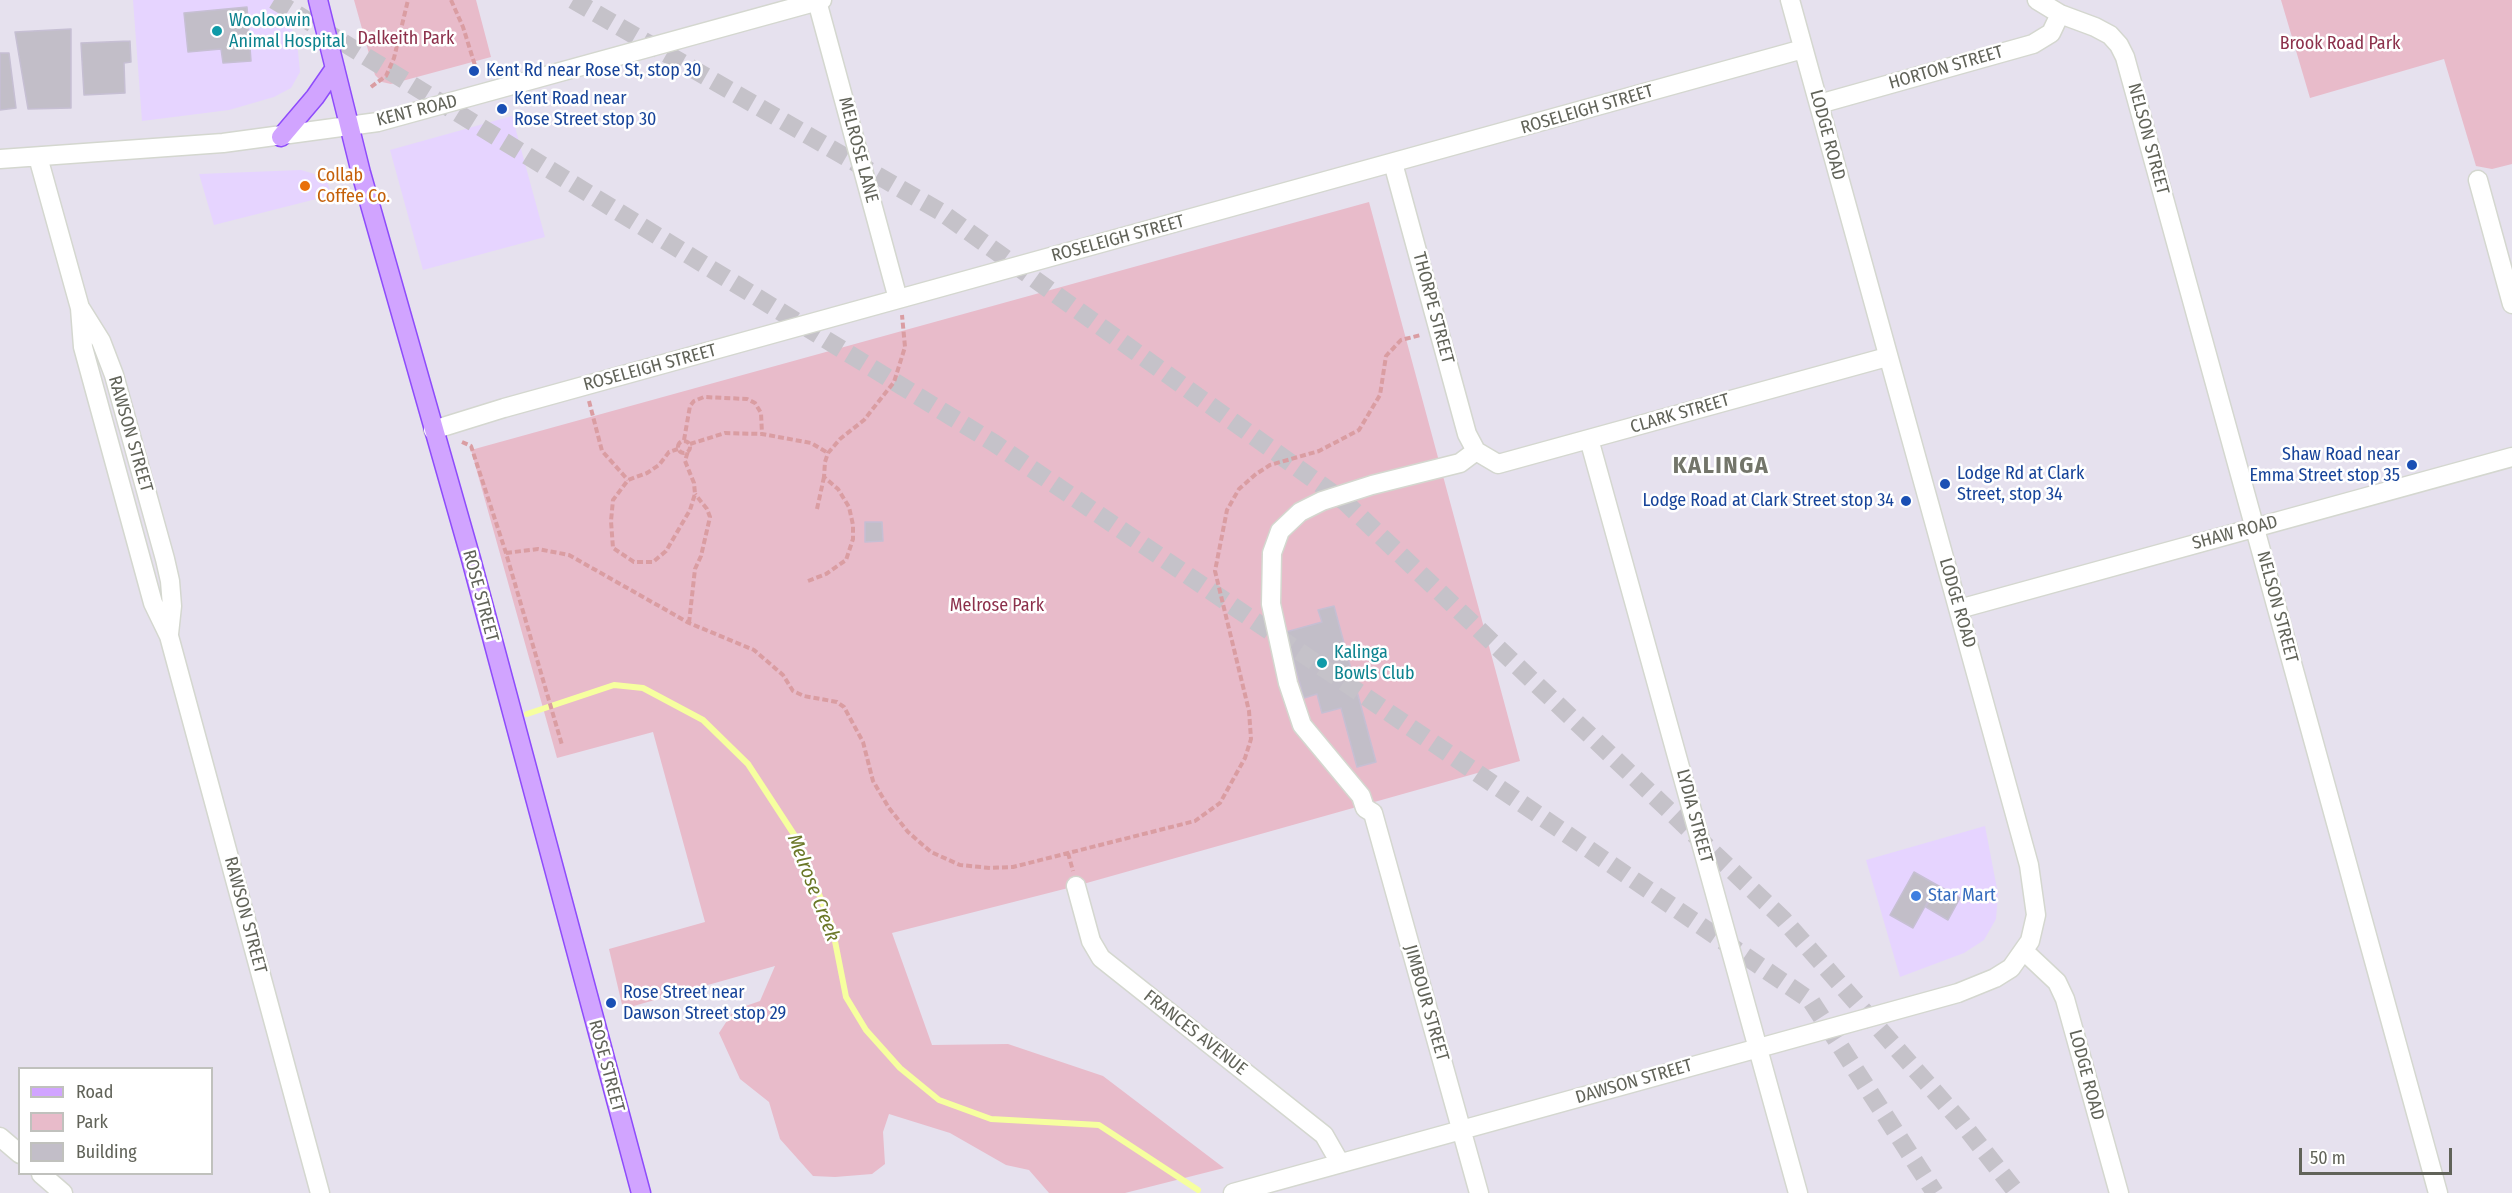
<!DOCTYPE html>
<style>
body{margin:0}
#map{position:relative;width:2512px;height:1193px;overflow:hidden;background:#e6e1ee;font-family:"Fira Sans Condensed",sans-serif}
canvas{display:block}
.legend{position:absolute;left:18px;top:1067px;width:195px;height:108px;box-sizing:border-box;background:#fff;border:2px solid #c0c1bd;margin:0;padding:8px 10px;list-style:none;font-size:18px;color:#616359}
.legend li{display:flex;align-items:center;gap:12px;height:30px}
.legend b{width:30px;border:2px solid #c0c1bd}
.scale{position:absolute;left:2299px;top:1148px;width:153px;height:27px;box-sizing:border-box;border:3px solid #616359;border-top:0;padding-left:8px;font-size:18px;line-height:21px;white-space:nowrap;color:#616359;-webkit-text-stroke:4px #fff;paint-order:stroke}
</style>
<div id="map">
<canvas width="2512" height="1193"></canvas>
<ul class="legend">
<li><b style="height:8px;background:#d1a4ff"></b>Road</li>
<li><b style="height:16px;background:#e8bbca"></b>Park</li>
<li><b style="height:16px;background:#c2bec8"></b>Building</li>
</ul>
<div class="scale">50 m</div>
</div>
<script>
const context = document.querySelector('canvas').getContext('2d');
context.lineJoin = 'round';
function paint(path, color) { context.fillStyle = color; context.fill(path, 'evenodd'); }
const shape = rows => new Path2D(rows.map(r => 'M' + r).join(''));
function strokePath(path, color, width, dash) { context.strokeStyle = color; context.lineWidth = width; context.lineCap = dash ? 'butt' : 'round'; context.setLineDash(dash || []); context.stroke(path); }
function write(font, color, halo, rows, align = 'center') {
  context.font = font + ' "Fira Sans Condensed",sans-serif'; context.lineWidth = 5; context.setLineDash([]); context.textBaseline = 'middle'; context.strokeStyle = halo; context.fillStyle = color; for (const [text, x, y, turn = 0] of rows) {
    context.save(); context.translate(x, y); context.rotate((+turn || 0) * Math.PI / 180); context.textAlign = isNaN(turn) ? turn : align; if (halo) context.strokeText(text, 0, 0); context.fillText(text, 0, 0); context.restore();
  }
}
paint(shape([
 [133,0,284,0,298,51,300,72,291,88,274,97,229,110,142,121],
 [512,116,545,237,423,270,390,150],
 [301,170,318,175,327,182,332,195,214,225,199,174],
 [1985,826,1998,894,1996,919,1984,940,1964,953,1900,977,1866,860]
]), '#e6d4ff');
paint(shape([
 [354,0,476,0,491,57,391,84,382,82,375,75],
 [2281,0,2512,0,2512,164,2492,169,2476,166,2444,59,2310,98],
 [1369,202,1520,761,1076,886,892,933,932,1045,1008,1044,1103,1076,1224,1168,1125,1193,1049,1193,1029,1170,1006,1165,950,1133,889,1114,883,1132,885,1164,872,1174,835,1177,813,1176,780,1139,769,1102,740,1079,719,1033,734,1010,760,1001,775,966,623,1009,609,949,705,922,653,732,557,758,471,450]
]), '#e8bbca');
strokePath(shape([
 [527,714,614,685,643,688,703,720,748,764,795,836,832,926,846,997,866,1030,900,1068,939,1100,991,1119,1099,1125,1198,1190]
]), '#f6ff9f', 6);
const building = shape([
 [247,7,251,61,223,63,221,49,188,52,184,13,247,7],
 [71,29,71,108,28,109,15,32,71,29],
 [130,41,131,62,124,63,125,93,84,95,81,43,130,41],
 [0,53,9,53,16,108,0,110,0,53],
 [865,522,882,522,883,541,865,542,865,522],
 [1334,606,1376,762,1357,767,1341,708,1322,713,1317,694,1304,698,1286,632,1322,622,1318,610,1334,606],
 [1914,872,1937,885,1913,928,1890,915,1914,872],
 [1937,885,1960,898,1948,920,1926,907,1937,885]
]);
paint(building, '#c2bec8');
strokePath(building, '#c6bfd3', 1.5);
strokePath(shape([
 [274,0,994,443,1811,1001,1935,1193],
 [573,0,941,212,1345,502,1783,919,1962,1123,2017,1193]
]), '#c5c2c9', 18, [18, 9]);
const minor = shape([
 [2037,0,2060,14,2095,27,2110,35,2119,45,2125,57,2438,1193],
 [817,1,898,299],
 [1819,104,2033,44,2051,33,2060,14],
 [38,157,80,308,83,347,153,603,169,636,320,1193],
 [0,159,223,143,378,122,822,0],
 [1393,163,1467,434,1476,451],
 [2478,180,2512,304],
 [81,309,101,341,114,375,165,559,170,581,172,606,169,634],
 [433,430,504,408,1803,49],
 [1589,439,1798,1193],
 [1476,451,1460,463,1372,485,1322,501,1300,512,1280,531,1272,553,1271,604,1288,683,1302,725,1361,796,1365,808,1373,813,1479,1193],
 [1476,451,1498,464,1887,357],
 [1959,609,2512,457],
 [1076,886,1091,941,1101,958,1324,1135,1340,1163],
 [2024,951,2057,982,2065,999,2119,1193],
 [0,1137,20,1154],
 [41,1174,63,1193],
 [1233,1193,1958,993,1995,978,2011,968,2030,941,2036,915,2029,865,1790,0]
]);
const major = shape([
 [318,0,361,173,471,559,641,1193],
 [281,137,315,97,335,68]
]);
strokePath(minor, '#d4d7cf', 21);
strokePath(major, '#8e4cfb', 21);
strokePath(shape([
 [451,0,463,27,478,75],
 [371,87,386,76,394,58,408,0],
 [589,401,602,451,628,480],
 [684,440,690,406,694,401,704,397,747,399,755,403,761,413,762,434],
 '678 447a6 6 0 1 1 12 0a6 6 0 1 1-12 0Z',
 [462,442,471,446,506,553,562,745],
 [690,444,725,433,762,434,811,443,828,453],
 [678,449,669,452,659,465,647,473,628,480,613,500,611,521,613,548,634,562,653,562,666,551,690,510,695,494,694,483,685,461,688,451],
 [817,509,824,477],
 [506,553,538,549,569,555,689,623,754,650,783,675,793,691,804,696,837,702,844,707,863,742,873,781,889,808,908,832,931,852,960,865,990,868,1013,867,1195,821,1220,803,1245,758,1251,739,1249,711,1215,571,1227,510,1239,489,1256,474,1270,465,1319,451,1359,430,1380,395,1386,356,1401,340,1421,335],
 [808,581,826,574,846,560,853,539,853,525,849,507,838,489,824,477,825,462,828,453,840,439,864,420,894,382,905,347,902,315],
 [689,623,695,569,701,556,710,517,707,509,695,494],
 [1068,853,1073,871]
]), '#da9da2', 4, [6, 3]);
strokePath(minor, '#fff', 18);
strokePath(major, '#d1a4ff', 18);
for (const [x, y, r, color] of [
 [217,31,6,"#0f9aa8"],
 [474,71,6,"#1a4fb4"],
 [502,109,6,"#1a4fb4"],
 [305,186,6,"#e8710a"],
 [2412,465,6,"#1a4fb4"],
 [1945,484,6,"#1a4fb4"],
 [1906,501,6,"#1a4fb4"],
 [1322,663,6,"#0f9aa8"],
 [1916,896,6,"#3f7fe0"],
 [611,1003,6,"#1a4fb4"]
]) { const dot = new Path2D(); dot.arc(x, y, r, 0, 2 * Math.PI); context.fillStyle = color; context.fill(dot); strokePath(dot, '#fff', 2); }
write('18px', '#0d838f', '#fff', [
 ["Wooloowin",229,21],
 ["Animal Hospital",229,42],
 ["Kalinga",1334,653],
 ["Bowls Club",1334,674]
], 'left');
write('18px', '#8c304b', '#fff', [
 ["Dalkeith Park",406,39],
 ["Brook Road Park",2340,44],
 ["Melrose Park",997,606]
]);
write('18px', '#616359', '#fff', [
 ["HORTON STREET",1946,68,-16],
 ["ROSELEIGH STREET",1587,110,-16],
 ["KENT ROAD",417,111,-14],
 ["LODGE ROAD",1827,135,75],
 ["NELSON STREET",2148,139,75],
 ["MELROSE LANE",858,150,75],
 ["ROSELEIGH STREET",1118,239,-15],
 ["THORPE STREET",1433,308,75],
 ["ROSELEIGH STREET",650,368,-15],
 ["CLARK STREET",1680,414,-16],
 ["RAWSON STREET",130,434,74],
 ["SHAW ROAD",2235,533,-15],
 ["ROSE STREET",480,596,75],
 ["LODGE ROAD",1957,603,74],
 ["NELSON STREET",2277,607,75],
 ["LYDIA STREET",1694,816,75],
 ["RAWSON STREET",245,915,75],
 ["JIMBOUR STREET",1426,1003,74],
 ["FRANCES AVENUE",1195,1033,38],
 ["ROSE STREET",606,1066,75],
 ["LODGE ROAD",2086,1075,75],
 ["DAWSON STREET",1634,1082,-16]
]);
write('18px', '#164399', '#fff', [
 ["Kent Rd near Rose St, stop 30",486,71],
 ["Kent Road near",514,99],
 ["Rose Street stop 30",514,120],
 ["Shaw Road near",2400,455,"right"],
 ["Emma Street stop 35",2400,476,"right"],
 ["Lodge Rd at Clark",1957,474],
 ["Street, stop 34",1957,495],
 ["Lodge Road at Clark Street stop 34",1894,501,"right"],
 ["Rose Street near",623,993],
 ["Dawson Street stop 29",623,1014]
], 'left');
write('18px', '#c56008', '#fff', [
 ["Collab",317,176],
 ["Coffee Co.",317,197]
], 'left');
write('18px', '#366cbe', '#fff', [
 ["Star Mart",1928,896]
], 'left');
write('italic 20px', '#6a7727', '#fff', [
 ["Melrose Creek",813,888,69]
]);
context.letterSpacing = '1.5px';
write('bold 24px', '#73756a', '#fff', [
 ["KALINGA",1721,466]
]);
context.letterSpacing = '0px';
</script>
